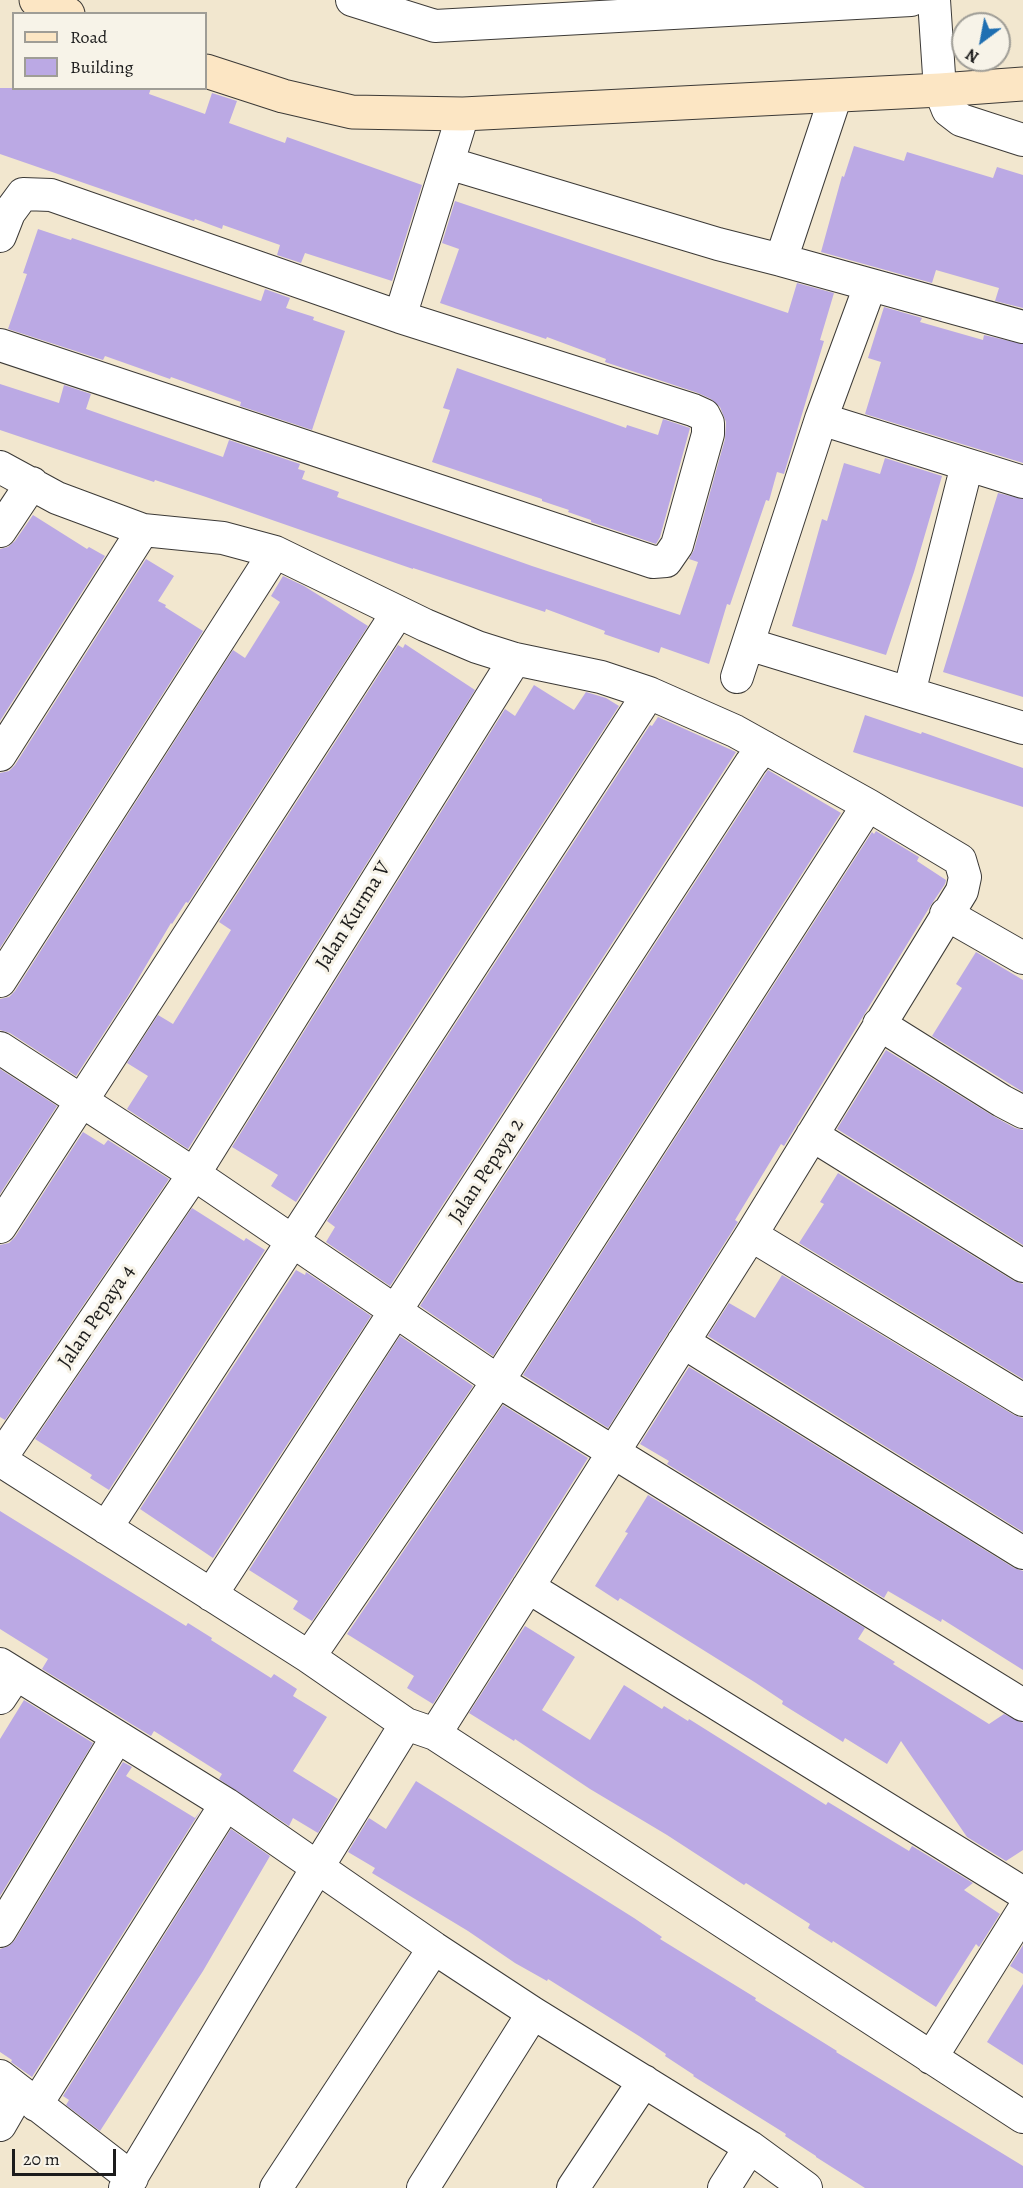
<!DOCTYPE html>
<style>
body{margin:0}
#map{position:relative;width:1023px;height:2188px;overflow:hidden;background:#f2e7cf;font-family:Alegreya,serif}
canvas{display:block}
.legend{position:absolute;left:12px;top:12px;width:195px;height:78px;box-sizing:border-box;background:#f7f3e8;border:2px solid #9f9d96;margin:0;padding:8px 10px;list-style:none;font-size:18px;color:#1c1c1c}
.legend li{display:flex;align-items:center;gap:12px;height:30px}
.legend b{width:30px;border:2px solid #9f9d96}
.north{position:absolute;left:951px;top:12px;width:60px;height:60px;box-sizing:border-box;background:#f7f3e8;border:2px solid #9f9d96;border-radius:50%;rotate:212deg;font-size:16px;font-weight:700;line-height:24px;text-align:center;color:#1c1c1c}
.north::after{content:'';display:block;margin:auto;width:21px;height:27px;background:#1f6fb2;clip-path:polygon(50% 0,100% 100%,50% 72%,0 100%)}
.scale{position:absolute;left:12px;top:2149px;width:104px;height:27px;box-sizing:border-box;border:3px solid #1c1c1c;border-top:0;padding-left:8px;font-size:18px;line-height:21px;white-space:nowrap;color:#1c1c1c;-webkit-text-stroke:4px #f7f3e8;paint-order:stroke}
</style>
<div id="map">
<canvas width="1023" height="2188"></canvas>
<ul class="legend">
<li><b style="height:8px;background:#fce6c4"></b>Road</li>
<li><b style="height:16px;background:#bba9e4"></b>Building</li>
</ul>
<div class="north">N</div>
<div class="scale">20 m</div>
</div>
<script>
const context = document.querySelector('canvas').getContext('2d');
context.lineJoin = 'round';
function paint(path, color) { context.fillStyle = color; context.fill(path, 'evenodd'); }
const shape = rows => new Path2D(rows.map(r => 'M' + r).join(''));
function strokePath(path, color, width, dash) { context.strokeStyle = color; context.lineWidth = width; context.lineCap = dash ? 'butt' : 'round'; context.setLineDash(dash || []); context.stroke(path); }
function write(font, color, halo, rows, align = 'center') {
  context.font = font + ' Alegreya,serif'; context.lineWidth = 6; context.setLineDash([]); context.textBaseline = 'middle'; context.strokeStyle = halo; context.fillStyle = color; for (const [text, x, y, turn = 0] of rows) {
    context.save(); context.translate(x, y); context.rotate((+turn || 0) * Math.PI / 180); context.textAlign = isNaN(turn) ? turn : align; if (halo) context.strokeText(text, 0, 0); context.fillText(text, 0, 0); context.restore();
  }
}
paint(shape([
 [0,88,151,88,149,94,205,114,212,93,237,101,229,123,285,143,287,137,422,185,392,281,305,253,301,263,277,255,280,245,223,225,222,229,195,219,194,221,0,154],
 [854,146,904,161,907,152,993,178,997,167,1023,175,1023,308,995,301,999,288,936,270,932,283,821,252,842,176,844,177],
 [455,201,788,313,797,283,834,293,820,340,824,341,784,474,777,472,769,501,766,500,730,605,727,604,709,664,661,647,659,653,604,634,605,631,546,609,545,612,413,568,413,569,206,497,155,480,154,482,0,430,0,384,59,403,64,385,91,394,86,409,223,457,229,440,300,464,298,469,305,471,302,479,339,492,337,497,532,566,680,615,698,562,689,559,694,550,725,439,726,422,720,407,711,399,698,393,605,362,606,359,547,337,546,339,440,303,459,249,442,243],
 [38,229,71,240,72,238,261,301,265,289,290,298,286,308,314,317,313,320,345,331,312,430,240,406,241,402,171,377,170,379,105,356,103,360,8,329,27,274,23,273],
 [884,307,922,318,920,322,983,340,984,335,1023,344,1023,463,865,414,881,362,868,358],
 [457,368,626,428,627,425,658,435,663,419,690,428,660,537,656,544,591,522,591,520,568,512,569,510,542,501,542,499,432,462,450,410,443,408],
 [885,458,942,476,914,572,886,655,792,626,822,519,827,521,844,463,880,474],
 [998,493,1023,499,1023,697,943,672],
 [33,515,87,549,89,547,105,556,0,721,0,549,8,547,15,541],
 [146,559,174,576,158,601,166,605,165,607,203,631,0,948,0,773,9,771,15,765],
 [283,576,304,586,368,626,188,903,186,902,172,924,171,923,128,996,76,1076,10,1033,0,1030,0,999,9,997,15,991,233,650,245,658,280,602,271,596],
 [405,644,475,690,188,1149,127,1109,148,1076,127,1063,158,1015,173,1024,231,930,219,922,398,645,403,648],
 [534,685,574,710,586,692,606,698,619,706,296,1202,271,1186,278,1175,232,1147,505,709,515,716],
 [865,715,921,734,922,732,1023,768,1023,807,853,752],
 [658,717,736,752,390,1286,326,1242,335,1227,327,1221,650,725,652,726],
 [768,770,841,813,493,1356,420,1306],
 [876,831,919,857,917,861,946,880,945,884,931,905,784,1146,781,1144,735,1220,738,1222,736,1225,608,1428,523,1375,872,832,874,834],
 [976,952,1023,980,1023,1092,932,1036,962,988,956,984],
 [886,1050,993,1116,1015,1128,1023,1130,1023,1245,837,1129],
 [0,1069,57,1106,0,1194],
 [83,1132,104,1145,108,1140,169,1179,5,1420,0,1417,0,1245,9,1243,15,1237],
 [838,1173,1014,1281,1023,1284,1023,1379,799,1243,824,1204,820,1202],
 [192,1208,244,1241,246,1238,265,1250,109,1490,90,1478,92,1475,35,1439],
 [296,1270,305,1275,306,1272,371,1316,213,1558,140,1509],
 [782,1275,1014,1415,1023,1418,1023,1532,708,1336,729,1303,755,1318],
 [400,1336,473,1386,312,1621,293,1609,298,1601,249,1570],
 [689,1367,1014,1568,1023,1571,1023,1670,942,1619,941,1622,888,1591,884,1598,667,1464,669,1461,640,1444],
 [503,1405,588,1458,433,1704,407,1688,414,1676,347,1634],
 [648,1495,865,1628,858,1639,895,1662,893,1664,989,1724,1004,1714,1023,1723,1023,1850,1006,1861,967,1837,901,1741,887,1764,845,1738,843,1742,782,1704,783,1701,756,1683,620,1598,618,1601,595,1586,628,1533,625,1532],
 [0,1511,186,1626,188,1623,212,1638,211,1640,271,1678,274,1674,297,1689,293,1696,327,1717,293,1771,338,1799,318,1833,293,1818,289,1826,219,1779,222,1774,154,1731,151,1736,42,1669,48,1659,0,1629],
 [525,1626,575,1657,542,1710,590,1740,624,1685,662,1709,664,1706,688,1721,689,1719,826,1805,828,1802,909,1851,912,1846,973,1883,964,1890,1000,1914,979,1947,976,1944,936,2007,833,1941,832,1943,808,1928,810,1924,746,1883,744,1885,667,1835,590,1789,515,1739,514,1741,469,1713],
 [24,1700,93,1743,0,1896,0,1739],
 [123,1762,132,1767,126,1776,195,1818,201,1810,32,2077,11,2062,12,2060,0,2052,0,1949,9,1946,15,1940],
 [416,1781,634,1918,662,1937,660,1939,756,1998,755,2000,837,2051,836,2052,1023,2166,1023,2188,865,2188,816,2157,816,2156,785,2136,786,2134,693,2076,694,2075,665,2056,666,2054,639,2036,548,1979,547,1981,515,1963,468,1931,372,1873,375,1868,348,1852,369,1818,386,1829],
 [231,1829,270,1856,203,1971,100,2131,66,2105,69,2100,63,2096],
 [1023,1945,1023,1974,1010,1966],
 [1023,1984,1023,2065,987,2042]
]), '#bba9e4');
const street = shape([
 [352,0,435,26,911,0],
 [934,0,940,90,948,110,961,120,1023,140],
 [448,163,718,244,781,260,836,95],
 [0,236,9,213,23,194,51,195,400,317,693,410,704,415,708,423,708,434,677,545,666,561,653,562,0,345],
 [781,260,1023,327],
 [400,317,463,114],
 [821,419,1023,482],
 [0,467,57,498,143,530,223,538,275,552,425,625,477,647,515,659,601,677,649,693,106,1528],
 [0,531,32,483],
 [748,644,1023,728],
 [737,677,821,419,870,286],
 [909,693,967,465],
 [0,755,143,530],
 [946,914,1023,958],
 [0,981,275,552],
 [879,1024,1002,1101,1023,1112],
 [0,1048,194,1174,498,1381,1023,1705],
 [812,1135,1023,1266],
 [0,1227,398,612],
 [751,1235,1023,1400],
 [683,1342,1023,1553],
 [0,1459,194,1174,515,659],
 [0,1460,309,1657,406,1724,435,1734,1023,2117],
 [528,1587,1023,1893],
 [211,1595,751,763,764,747],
 [309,1657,498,1381,868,805],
 [0,1664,226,1804,434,1948,533,2013,750,2147,806,2188],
 [0,1698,16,1674],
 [435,1734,751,1235,962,891,965,877,960,860,868,805,735,731,649,693],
 [0,1931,117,1737],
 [931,2058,1023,1911],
 [0,2076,132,2178],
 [36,2105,226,1804],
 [0,2125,19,2092],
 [125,2188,317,1868,406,1724],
 [276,2188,434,1948],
 [423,2188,533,2013],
 [573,2188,644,2081],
 [724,2188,750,2147]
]);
const secondary = shape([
 [36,0,68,14],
 [206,71,283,96,352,112,463,114,940,90,1023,84]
]);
strokePath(street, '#3c3a37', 34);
strokePath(secondary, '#3c3a37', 35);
strokePath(street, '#fff', 32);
strokePath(secondary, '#fce6c4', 33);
write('21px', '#1c1c1c', '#f7f3e8', [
 ["Jalan Kurma V",354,916,-58],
 ["Jalan Pepaya 2",487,1171,-57],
 ["Jalan Pepaya 4",97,1317,-56]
]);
</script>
